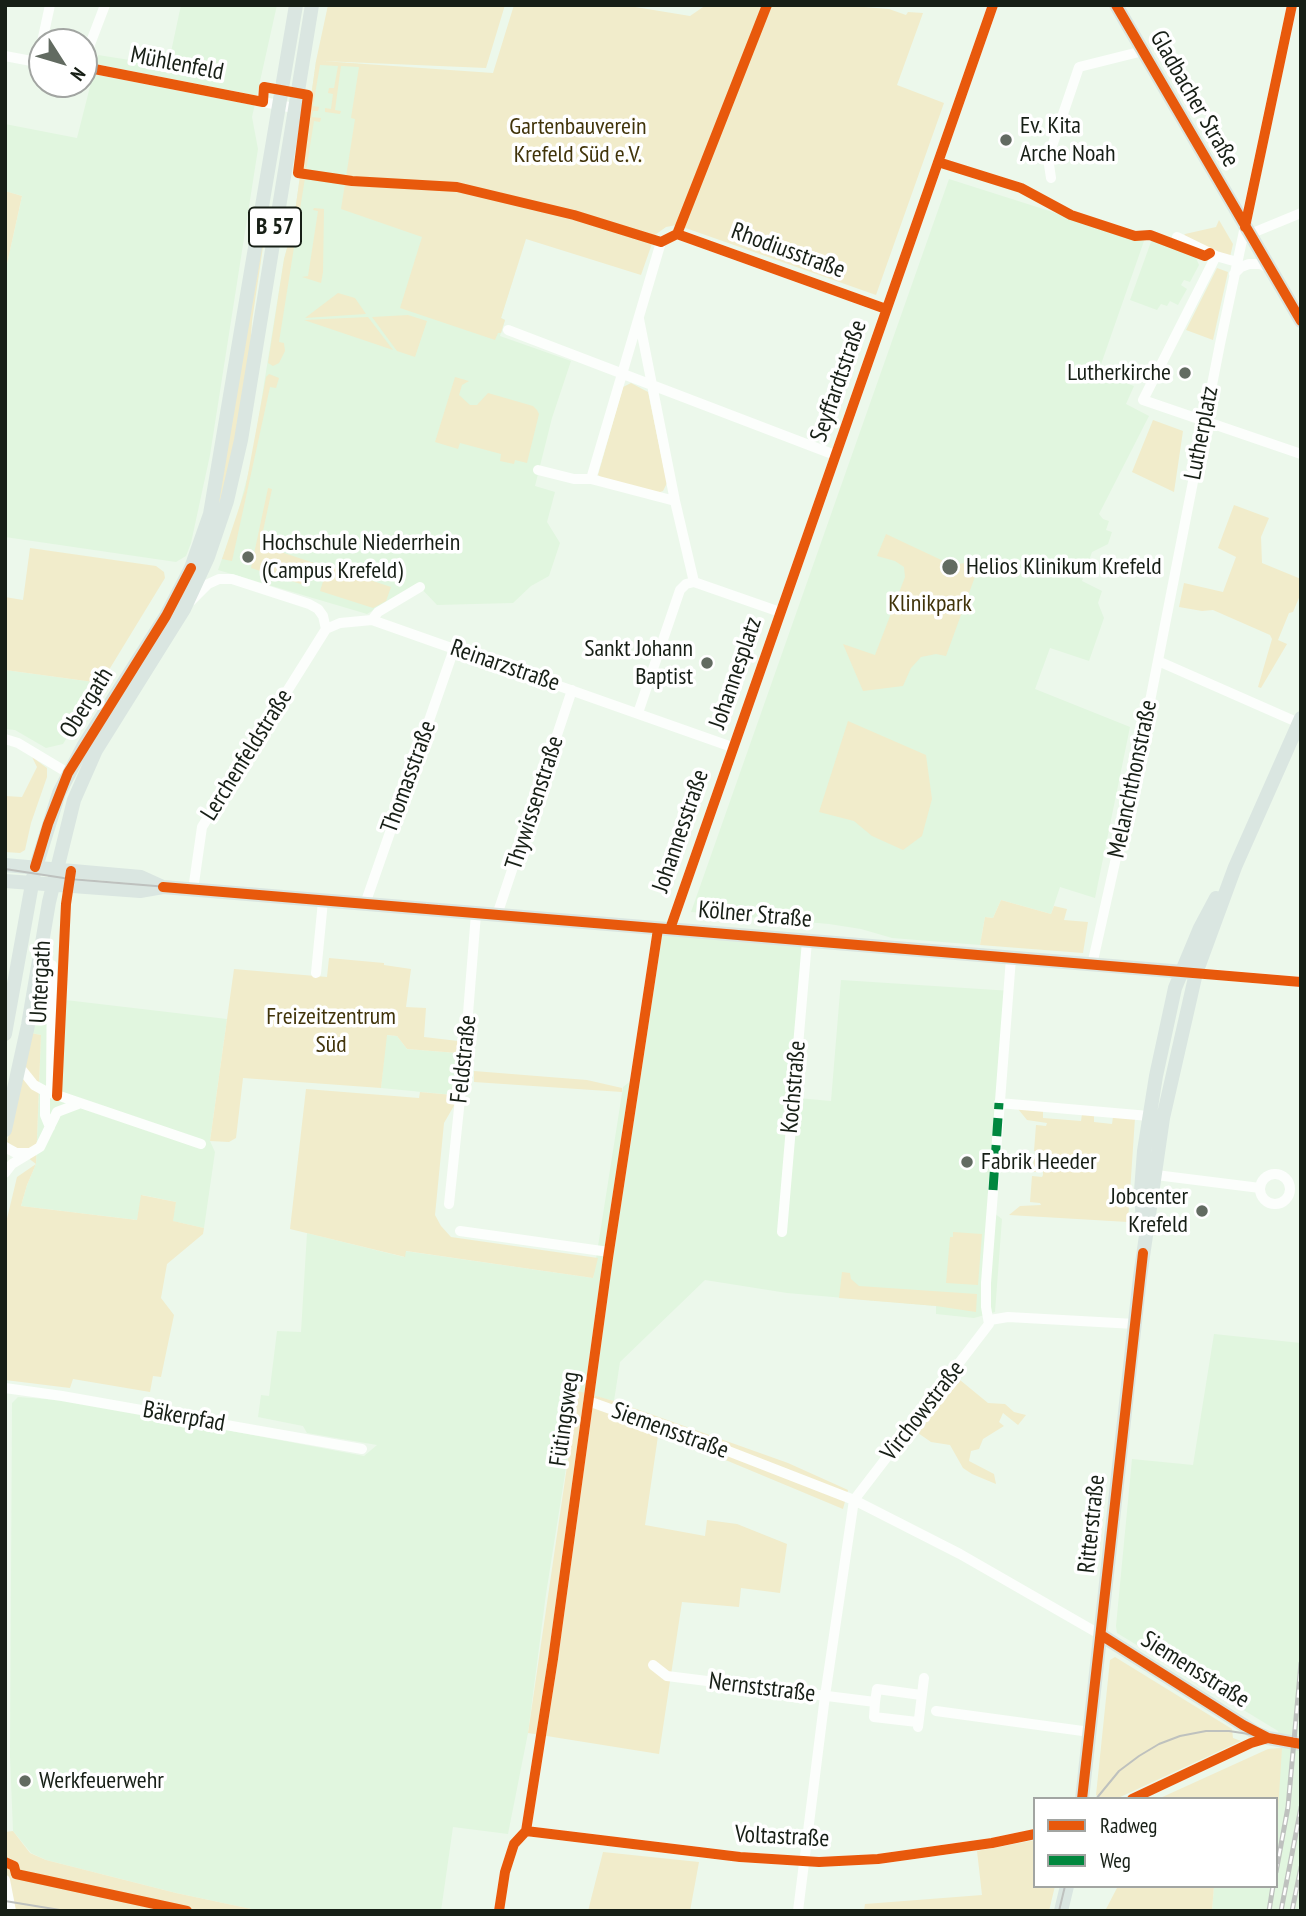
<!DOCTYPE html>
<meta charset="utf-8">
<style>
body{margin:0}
#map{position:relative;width:1306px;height:1916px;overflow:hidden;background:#ecf8eb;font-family:"PT Sans Narrow",sans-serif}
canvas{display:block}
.frame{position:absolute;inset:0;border:7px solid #171f16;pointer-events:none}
.legend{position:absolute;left:1033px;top:1797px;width:245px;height:91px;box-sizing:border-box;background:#fff;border:2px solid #a2a5a2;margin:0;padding:9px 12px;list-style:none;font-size:21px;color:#171f16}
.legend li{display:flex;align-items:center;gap:14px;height:35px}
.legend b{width:35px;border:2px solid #a2a5a2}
.north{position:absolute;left:28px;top:28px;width:70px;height:70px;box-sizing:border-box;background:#fff;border:2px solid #a2a5a2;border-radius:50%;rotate:127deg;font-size:19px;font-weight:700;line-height:28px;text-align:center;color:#171f16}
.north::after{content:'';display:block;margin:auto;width:24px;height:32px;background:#626b61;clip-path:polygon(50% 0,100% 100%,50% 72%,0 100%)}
</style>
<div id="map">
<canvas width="1306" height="1916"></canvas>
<div class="frame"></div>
<ul class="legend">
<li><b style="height:9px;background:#e8590c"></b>Radweg</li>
<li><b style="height:9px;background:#00873e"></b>Weg</li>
</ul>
<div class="north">N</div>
</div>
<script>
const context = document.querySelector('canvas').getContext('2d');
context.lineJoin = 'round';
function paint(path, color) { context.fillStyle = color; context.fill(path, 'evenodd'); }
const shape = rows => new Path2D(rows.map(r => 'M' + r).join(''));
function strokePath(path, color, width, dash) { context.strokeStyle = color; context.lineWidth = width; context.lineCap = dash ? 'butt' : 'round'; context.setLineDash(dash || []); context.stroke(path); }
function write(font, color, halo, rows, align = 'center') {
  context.font = font + ' "PT Sans Narrow",sans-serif'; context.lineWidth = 7; context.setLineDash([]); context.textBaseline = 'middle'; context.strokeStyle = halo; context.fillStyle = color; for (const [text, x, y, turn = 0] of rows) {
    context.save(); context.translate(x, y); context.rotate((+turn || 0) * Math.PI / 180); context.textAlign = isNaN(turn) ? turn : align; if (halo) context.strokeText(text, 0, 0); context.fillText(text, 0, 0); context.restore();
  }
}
paint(shape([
 [181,5,277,5,252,117,258,149,210,455,191,543,186,556,176,562,5,537,5,273,22,196,5,191,5,124,77,138,98,55,168,66],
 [316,61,364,64,342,206,519,259,501,318,505,320,500,336,571,361,552,418,535,486,555,492,547,522,560,543,549,576,531,586,513,603,437,605,417,584,367,614,218,570,236,520,252,459,284,259,293,226],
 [949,179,1144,241,1098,373,1134,386,1126,404,1149,416,1099,514,1103,519,1109,521,1106,530,1112,532,1108,544,1092,552,1082,581,1102,591,1098,603,1104,618,1089,661,1050,648,1035,689,1130,727,1095,898,1060,887,1051,914,1001,900,993,918,985,917,980,945,892,938,861,929,829,924,691,912],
 [1152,239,1194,253,1199,265,1190,282,1184,280,1181,285,1187,289,1178,305,1170,301,1167,306,1161,304,1157,310,1130,300],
 [5,670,101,683,63,744,46,748,15,730,5,729],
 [662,934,810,947,798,1098,831,1101,841,980,1012,991,994,1213,1002,1219,995,1312,974,1318,936,1314,936,1306,787,1293,705,1280,620,1362,614,1401,578,1392,546,1594,528,1733,508,1834,453,1827,441,1911,261,1911,176,1893,46,1860,31,1853,13,1831,10,1756,12,1403,18,1397,73,1401,364,1456,377,1445,307,1433,303,1426,258,1417,261,1395,269,1396,277,1331,301,1332,307,1233,404,1257,405,1251,593,1278,623,1087,641,1073],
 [40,997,227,1019,210,1141,215,1152,204,1228,172,1221,176,1202,142,1195,137,1220,21,1206,27,1185,36,1164,41,1035,31,1033],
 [386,1035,397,1036,407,1049,457,1053,453,1095,381,1088],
 [1214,1334,1301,1343,1301,1911,1212,1911,1214,1886,1276,1886,1276,1799,1268,1749,1282,1748,1278,1731,1117,1633,1116,1626,1132,1459,1193,1465]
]), '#e1f6df');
paint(shape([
 [328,5,505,5,486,68,322,61,493,73,514,5,623,5,690,16,706,5,839,5,889,9,906,15,908,12,923,13,897,85,944,103,876,295,677,225,666,227,655,235,641,275,526,239,501,318,505,320,501,333,498,333,495,340,400,308,422,237,341,209,355,119,351,118,359,67,341,66,335,110,341,111,340,114,325,112,325,108,331,109,333,94,328,93,329,88,334,88,338,66,320,65,313,106,319,107,318,111,313,111,312,117,321,118,320,122,314,121,279,342,284,343,285,351,279,363,273,366,268,363,284,259,293,226,316,61],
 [5,191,22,196,5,273],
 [314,208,324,209,323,272,321,283,302,277,308,276,318,211,313,210],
 [1219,220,1233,244,1230,257,1183,237,1185,234,1216,227],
 [259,247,263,247,252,321,250,351,231,467,210,532],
 [1217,268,1228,272,1213,340,1186,330],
 [338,293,355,298,366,314,305,318],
 [408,315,427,321,415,357,397,351,372,317],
 [368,317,393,350,304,320],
 [269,374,279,378,276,388,270,387,232,561,222,559,245,490,266,377],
 [455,377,469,381,462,385,459,395,470,405,477,405,488,393,533,406,537,410,539,414,527,463,515,460,514,464,500,461,501,454,460,443,458,449,435,442],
 [631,383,648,392,667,483,663,491,657,493,602,478,598,475,623,387],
 [1153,420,1183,431,1174,492,1132,472],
 [268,488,272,489,260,545,314,563,307,586,251,568],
 [1234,505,1269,518,1261,537,1262,563,1301,579,1301,593,1293,612,1289,613,1278,640,1287,644,1261,688,1258,687,1272,639,1270,635,1213,610,1202,611,1179,607,1184,583,1223,592,1236,557,1218,548],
 [886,534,952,565,965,563,968,558,980,563,946,656,936,654,921,657,911,668,903,686,863,691,843,644,875,655,905,577,904,567,895,561,877,556],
 [30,548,156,566,164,572,165,578,101,683,5,670,5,597,23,600],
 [328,566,391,587,386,601,373,608,320,591],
 [848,721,926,755,932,799,922,836,903,850,872,836,854,821,819,812],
 [32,757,47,768,47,777,31,823,25,850,20,853,5,852,5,796,22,797,37,767],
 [1001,900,1051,914,1054,906,1067,909,1064,920,1088,922,1083,953,980,945,985,917,993,918],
 [329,958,384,963,384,965,411,969,406,1007,426,1008,424,1037,458,1041,457,1053,407,1049,397,1036,387,1035,381,1088,243,1078,236,1138,229,1142,210,1141,234,969,327,977],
 [31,1033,41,1035,36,1164,27,1185,21,1206,137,1220,141,1195,176,1202,173,1221,204,1228,203,1234,167,1264,161,1298,174,1315,161,1377,153,1376,150,1392,73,1379,70,1388,5,1380,5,1227,17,1177,36,1164,7,1142],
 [474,1071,587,1080,622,1088,622,1092,474,1082],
 [306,1089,419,1098,420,1092,453,1095,455,1104,444,1123,435,1215,441,1226,451,1237,598,1258,593,1278,406,1251,405,1257,290,1229],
 [1018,1109,1043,1111,1043,1118,1081,1121,1082,1114,1094,1115,1094,1122,1112,1124,1113,1117,1135,1118,1128,1222,1009,1215,1020,1206,1041,1205,1040,1203,1030,1202,1032,1176,1042,1177,1043,1175,1043,1172,1033,1172,1034,1156,1044,1156,1044,1152,1034,1151,1036,1125,1046,1126,1047,1123,1027,1120],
 [953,1232,982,1234,978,1285,946,1283,950,1237,953,1237],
 [842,1272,850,1273,851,1279,859,1286,977,1294,976,1312,936,1306,839,1298],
 [960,1380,988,1403,1005,1404,1014,1412,1026,1415,1018,1425,1003,1413,999,1422,1004,1426,983,1439,979,1449,971,1451,969,1461,994,1474,996,1484,972,1474,963,1468,950,1445,931,1442,918,1433],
 [578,1391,614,1401,788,1463,848,1490,843,1509,716,1456,658,1436,645,1525,705,1536,707,1520,737,1524,787,1544,780,1593,741,1588,739,1607,682,1602,659,1754,528,1733],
 [1115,1657,1232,1729,1233,1738,1241,1741,1116,1799,1101,1799,1096,1795,1110,1660],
 [1282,1748,1276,1843,1276,1799,1158,1799,1268,1749],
 [13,1831,30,1853,46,1860,176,1893,261,1911,5,1911,5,1832],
 [1035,1840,1035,1886,1055,1886,1049,1911,864,1911,865,1904,982,1895,977,1851],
 [603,1852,699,1862,690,1911,588,1911],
 [1118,1886,1214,1886,1212,1911,1105,1911]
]), '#f1eccb');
strokePath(shape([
 [42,42,50,5],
 [5,56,42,63],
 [84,60,105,5],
 [84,67,294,108],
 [1051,178,1048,158,1079,67,1143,51],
 [1177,237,1216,256,1237,262],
 [1247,238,1250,234,1301,213],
 [1216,256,1143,400,1301,454],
 [1234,274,1241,267,1249,264,1260,264,1269,268],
 [508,330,835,455],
 [538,470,574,479,591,479,675,501,639,319],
 [591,479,661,242,677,234,886,309],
 [675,501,694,582],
 [191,601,208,584,219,579,232,579,309,604,318,609,323,616,326,629,340,623,372,620,732,747],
 [372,620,378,612,420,587],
 [1158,661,1299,723],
 [638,713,680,590,686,584,694,582,780,612],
 [5,739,18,743,68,773],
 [193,890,202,827,326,629],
 [365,904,454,649],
 [497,915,572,690],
 [670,929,993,5],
 [1092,965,1142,742,1220,344,1292,5],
 [316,973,323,901],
 [1196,973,1301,982],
 [18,1065,34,1085,45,1091,201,1144],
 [45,1091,45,1115,50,1127],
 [51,1093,52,965],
 [999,1103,1149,1116],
 [5,1147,16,1153,29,1153],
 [5,1173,12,1164,40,1147,57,1112,78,1104],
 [1148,1174,1260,1188],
 '1260 1189a15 15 0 1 1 30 0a15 15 0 1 1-30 0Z',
 [449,1204,465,1051,476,914],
 [460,1231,609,1252],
 [782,1232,807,941],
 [990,1320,1008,1317,1135,1324],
 [5,1388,62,1396,362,1449],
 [588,1401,728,1451,854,1500,960,1554,1101,1635],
 [653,1665,667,1676,875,1702],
 [936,1711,1090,1732],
 [917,1722,874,1717,875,1702,877,1689,921,1695],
 [918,1727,924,1678],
 [1132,1799,1251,1743,1268,1738],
 [526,1831,740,1857,819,1862,878,1859,921,1853,992,1843,1035,1834],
 [5,1880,11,1911],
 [499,1911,505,1872,514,1844,526,1831,553,1659,608,1258,658,929],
 [798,1911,825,1696,854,1500,989,1324,986,1307,986,1283,1011,958]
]), '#fcfefc', 10);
strokePath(shape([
 [1116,5,1301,321],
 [5,865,141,877,163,887],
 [5,881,140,891,163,887,1196,973],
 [5,1034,34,873,59,793,84,745,166,616,191,568,210,514,296,5],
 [5,1130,28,1025,49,902,74,800,96,750,184,609,208,557,227,501,241,440,312,5],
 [1143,1223,1141,1191,1144,1151,1156,1076,1175,988,1200,928,1216,898],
 [1101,1635,1256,1733,1268,1738,1301,1744],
 [1082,1799,1140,1277,1163,1118,1196,973,1235,867,1301,718],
 [1061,1911,1067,1886]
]), '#dae6e1', 14);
strokePath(shape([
 [1114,5,1213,174,1217,185,1301,324],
 [5,869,70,879,1301,980],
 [1096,1799,1119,1771,1139,1756,1159,1744,1180,1736,1206,1731,1229,1731,1301,1742],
 [5,1901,66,1911],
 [1059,1911,1065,1886]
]), '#bec1be', 2);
const rail = shape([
 [1276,1872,1288,1807,1301,1663],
 [1269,1911,1273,1886],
 [1281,1911,1301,1807],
 [1292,1911,1301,1867]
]);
strokePath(rail, '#bec1be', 5);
strokePath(rail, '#fff', 2.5, [8]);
strokePath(shape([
 [993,1190,999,1103]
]), '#00873e', 9, [18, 9]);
strokePath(shape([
 [1116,5,1301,321],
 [84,67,263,102,264,87,308,95,298,173,352,181,457,187,574,215,661,242,677,234,767,5],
 [938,162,1021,188,1071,215,1135,236,1150,235,1205,256,1210,253],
 [1245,227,1292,5],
 [677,234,886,309],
 [35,867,48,824,68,773,166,616,191,568],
 [163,887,1301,982],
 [670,929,993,5],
 [57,1096,66,904,71,871],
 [1101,1635,1243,1725,1268,1738],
 [1082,1799,1143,1253],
 [1132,1799,1251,1743,1268,1738,1301,1744],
 [526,1831,740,1857,819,1862,878,1859,921,1853,992,1843,1035,1834],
 [5,1862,14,1866,16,1874,187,1911],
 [499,1911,505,1872,514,1844,526,1831,553,1659,608,1258,658,929]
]), '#e8590c', 10);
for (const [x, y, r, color] of [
 [1006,140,7,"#626b61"],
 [1185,373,7,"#626b61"],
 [248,557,7,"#626b61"],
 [950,567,9,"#626b61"],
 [707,663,7,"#626b61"],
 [967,1162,7,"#626b61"],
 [1202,1211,7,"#626b61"],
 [25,1781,7,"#626b61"]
]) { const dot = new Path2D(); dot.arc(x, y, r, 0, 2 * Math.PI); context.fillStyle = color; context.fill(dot); strokePath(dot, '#fff', 2.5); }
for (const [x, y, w] of [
 [275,227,52]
]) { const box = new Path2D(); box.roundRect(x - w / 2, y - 19.5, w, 39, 5); context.fillStyle = '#fff'; context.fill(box); strokePath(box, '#171f16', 2); }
write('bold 23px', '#171f16', null, [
 ["B 57",275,227]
]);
write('24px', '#171f16', '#fff', [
 ["Mühlenfeld",177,64,11],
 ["Gladbacher Straße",1194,99,60],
 ["Rhodiusstraße",788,251,20],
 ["Seyffardtstraße",839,381,-71],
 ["Lutherplatz",1202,433,-79],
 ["Reinarzstraße",505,666,19],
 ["Johannesplatz",736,673,-71],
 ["Obergath",87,703,-58],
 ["Lerchenfeldstraße",247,755,-58],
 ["Thomasstraße",409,777,-70],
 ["Melanchthonstraße",1133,779,-78],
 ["Thywissenstraße",535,803,-72],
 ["Johannesstraße",681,831,-71],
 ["Kölner Straße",755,915,5],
 ["Untergath",41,982,-87],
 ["Feldstraße",464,1059,-84],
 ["Kochstraße",794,1087,-85],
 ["Virchowstraße",923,1411,-52],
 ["Bäkerpfad",184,1417,10],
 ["Fütingsweg",565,1419,-82],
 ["Siemensstraße",670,1431,20],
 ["Ritterstraße",1092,1524,-84],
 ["Siemensstraße",1195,1670,32],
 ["Nernststraße",762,1688,7],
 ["Voltastraße",782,1837,3]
]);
write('24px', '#171f16', '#fff', [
 ["Ev. Kita",1020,126],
 ["Arche Noah",1020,154],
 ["Lutherkirche",1171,373,"right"],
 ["Hochschule Niederrhein",262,543],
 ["(Campus Krefeld)",262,571],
 ["Helios Klinikum Krefeld",966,567],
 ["Sankt Johann",693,649,"right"],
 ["Baptist",693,677,"right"],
 ["Fabrik Heeder",981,1162],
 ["Jobcenter",1188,1197,"right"],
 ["Krefeld",1188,1225,"right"],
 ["Werkfeuerwehr",39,1781]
], 'left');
write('24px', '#41340a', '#fff', [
 ["Gartenbauverein",578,127],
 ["Krefeld Süd e.V.",578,155],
 ["Klinikpark",930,604],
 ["Freizeitzentrum",331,1017],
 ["Süd",331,1045]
]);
</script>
